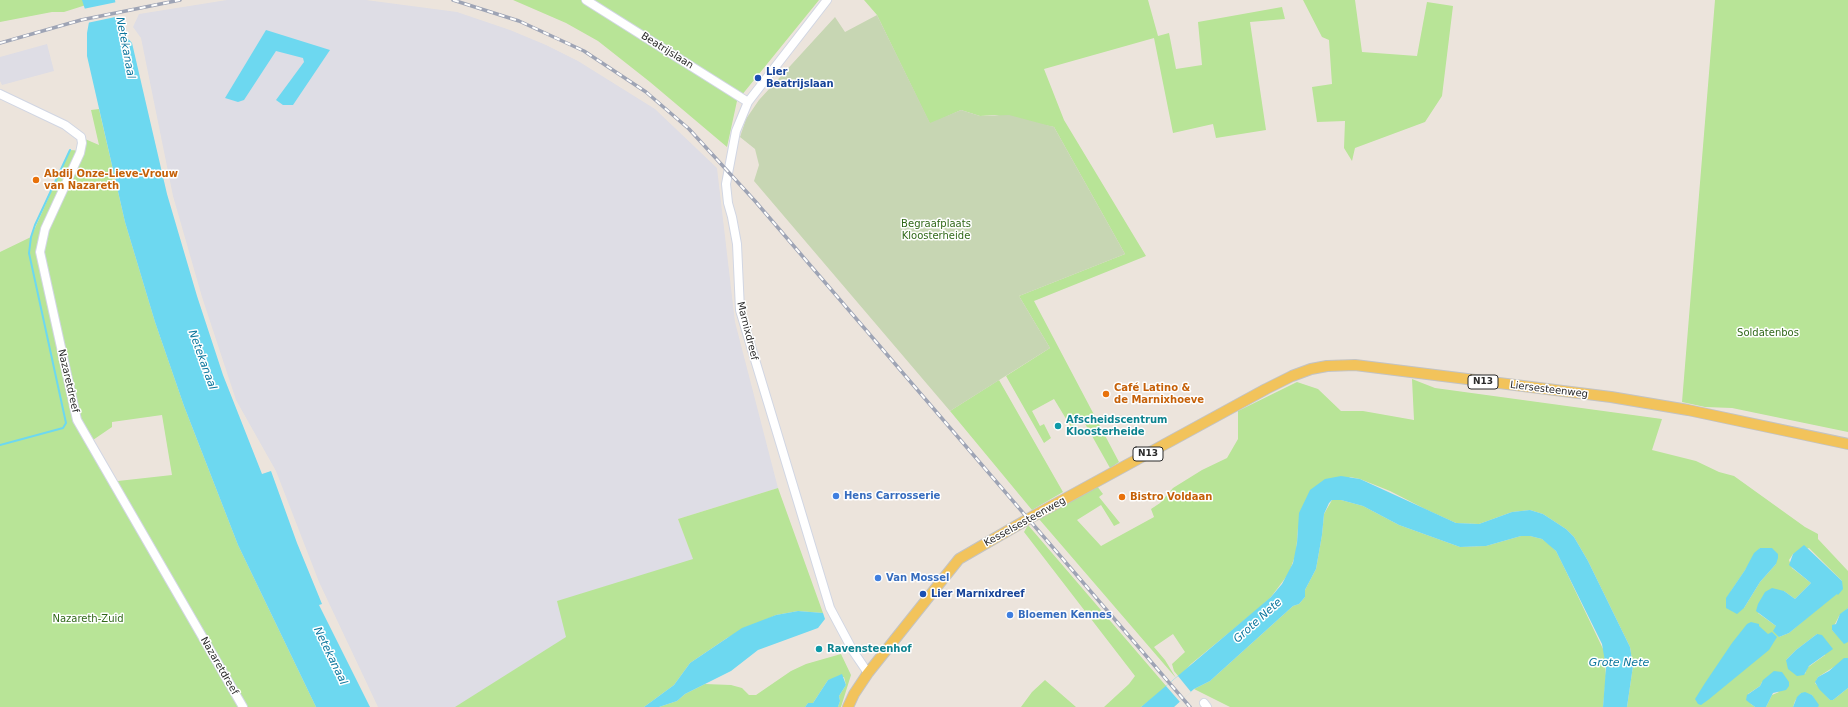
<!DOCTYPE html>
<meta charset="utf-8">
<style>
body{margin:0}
canvas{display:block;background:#ece4dc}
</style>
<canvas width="1848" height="707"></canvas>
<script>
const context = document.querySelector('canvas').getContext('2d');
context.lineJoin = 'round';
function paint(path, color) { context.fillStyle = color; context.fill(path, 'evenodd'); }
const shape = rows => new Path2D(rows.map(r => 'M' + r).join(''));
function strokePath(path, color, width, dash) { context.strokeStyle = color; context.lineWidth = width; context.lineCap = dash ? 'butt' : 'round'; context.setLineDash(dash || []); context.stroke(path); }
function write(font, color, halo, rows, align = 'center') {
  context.font = font + ' "DejaVu Sans",sans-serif'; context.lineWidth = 3; context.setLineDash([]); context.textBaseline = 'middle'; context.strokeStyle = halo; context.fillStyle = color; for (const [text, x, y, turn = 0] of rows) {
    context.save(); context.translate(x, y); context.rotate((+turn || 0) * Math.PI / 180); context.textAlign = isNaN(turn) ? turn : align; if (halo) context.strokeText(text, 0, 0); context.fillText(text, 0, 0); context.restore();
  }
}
paint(shape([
 [227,0,366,0,457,12,510,30,546,45,578,61,655,109,717,168,735,322,778,488,678,519,693,559,456,707,378,707,319,582,276,471,236,400,202,297,173,196,141,38,133,27,139,14],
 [47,44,54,71,2,85,0,81,0,57]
]), '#dedde5');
paint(shape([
 [0,0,84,0,86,5,64,12,52,12,0,22],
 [513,0,819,0,737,101,727,147,650,82,598,41,566,23],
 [864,0,1148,0,1158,36,1169,33,1176,69,1202,65,1198,22,1282,7,1285,19,1250,22,1266,130,1216,138,1213,124,1173,133,1154,38,1044,69,1064,120,1146,256,1034,301,1119,462,1110,468,1083,420,1071,427,1054,399,1032,411,1040,426,1044,424,1051,438,1044,443,1006,376,1050,348,1019,296,1125,254,1054,127,995,115,980,116,961,110,930,124,877,15],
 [1303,0,1355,0,1362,52,1417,56,1427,2,1453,6,1442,96,1425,122,1355,148,1352,161,1344,148,1345,121,1317,122,1312,87,1332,84,1329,40,1322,37],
 [1715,0,1848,0,1848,432,1732,408,1705,407,1682,402],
 [99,109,125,222,155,322,184,406,238,545,316,707,0,707,0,252,31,237,70,150,85,151,85,139,99,145,91,110],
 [162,415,172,475,109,482,93,440,112,427,112,422],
 [1412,379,1435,388,1662,419,1652,450,1696,461,1719,472,1734,476,1805,527,1818,534,1818,539,1848,571,1848,608,1839,616,1832,630,1843,641,1848,642,1848,658,1818,677,1815,683,1830,700,1833,700,1848,688,1848,707,1818,707,1812,695,1801,693,1795,701,1793,707,1766,707,1772,695,1779,692,1762,682,1760,686,1748,694,1751,704,1755,707,1627,707,1633,666,1630,647,1588,561,1574,537,1566,529,1543,514,1530,510,1512,512,1479,524,1456,523,1425,509,1390,491,1360,479,1350,477,1298,528,1296,553,1289,573,1271,597,1259,608,1191,664,1179,677,1174,671,1172,664,1185,652,1173,634,1154,647,1165,660,1176,678,1039,519,1097,486,1103,494,1099,497,1120,523,1114,526,1101,505,1077,520,1101,546,1154,517,1151,509,1160,503,1173,488,1202,470,1227,458,1238,439,1238,411,1297,382,1318,389,1341,411,1363,411,1414,420],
 [1760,548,1772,549,1776,564,1760,582,1744,608,1731,591],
 [1809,548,1842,581,1842,588,1789,633,1779,637,1776,626,1758,613,1784,591,1795,599,1811,583,1792,568,1789,560,1793,554],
 [1817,634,1825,655,1807,668,1805,674,1786,660,1796,650],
 [999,380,1063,492,1032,510,950,411],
 [778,488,823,613,798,611,776,615,727,638,690,663,674,685,644,707,455,707,566,637,557,601,693,559,678,519],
 [1332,500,1341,500,1363,506,1399,525,1460,547,1486,546,1521,536,1530,536,1542,539,1549,544,1556,551,1562,563,1604,651,1606,676,1603,707,1230,707,1194,689,1210,681,1293,606,1299,604,1305,597,1305,590,1316,569,1322,535,1324,514],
 [1028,525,1167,687,1141,707,1104,707,1129,684,1135,676,1024,532],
 [841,654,851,675,841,707,838,707,840,701,839,696,846,685,844,677,828,680,813,703,808,703,805,707,659,707,677,701,685,694,705,684,731,685,742,688,749,695,756,695,791,671,806,664],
 [1045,680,1076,707,1021,707,1032,692]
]), '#b8e497');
paint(shape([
 [877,15,930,123,961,110,980,116,1009,115,1054,127,1125,254,1019,296,1050,348,950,411,754,181,759,165,755,149,740,137,746,119,759,100,835,17,845,32]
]), '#c7d6b3');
paint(shape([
 [82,0,115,0,118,19,122,25,123,33,132,43,167,194,197,296,223,375,262,474,271,471,297,543,322,604,319,605,370,707,316,707,238,545,184,406,155,322,125,222,87,56,87,33,89,22],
 [266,30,330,50,293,105,283,105,276,100,304,62,303,58,276,51,244,100,238,102,225,98],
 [1341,476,1360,479,1456,523,1479,524,1512,512,1530,510,1543,514,1566,529,1574,537,1588,561,1630,647,1633,666,1627,707,1603,707,1606,668,1602,644,1556,551,1542,539,1530,536,1521,536,1486,546,1460,547,1399,525,1363,506,1341,500,1332,500,1329,503,1324,514,1322,535,1316,569,1305,590,1305,597,1299,604,1293,606,1210,681,1194,689,1174,707,1141,707,1271,597,1282,584,1293,563,1297,543,1299,513,1310,490,1325,479],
 [1804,545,1842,581,1843,589,1838,595,1837,594,1789,633,1779,637,1773,631,1776,626,1756,611,1758,604,1765,592,1772,588,1784,591,1795,599,1811,583,1789,565,1793,554],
 [1760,548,1772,548,1778,554,1778,558,1776,564,1760,582,1744,608,1737,614,1726,608,1726,598,1745,570,1754,553],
 [1848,608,1848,642,1844,644,1832,630,1832,625,1836,624,1840,614],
 [798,611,823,613,825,619,818,628,758,650,731,671,685,694,677,701,659,707,644,707,674,685,690,663,742,628,776,615],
 [1751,622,1759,624,1759,626,1768,634,1772,632,1777,637,1769,650,1708,700,1701,705,1698,704,1695,699,1705,683,1732,643,1747,624],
 [1817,634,1822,635,1833,649,1809,666,1804,675,1797,676,1788,669,1786,660,1796,650],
 [1844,658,1848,658,1848,688,1833,700,1830,700,1819,689,1815,682,1818,677,1829,671],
 [1774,671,1782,672,1789,682,1789,686,1786,690,1773,693,1766,707,1755,707,1751,704,1746,700,1747,695,1760,686,1763,680],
 [842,674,846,685,839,696,840,701,838,707,805,707,808,703,813,703,828,680],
 [1805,692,1812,695,1819,705,1818,707,1793,707,1797,697,1801,693]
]), '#6dd8f0');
paint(shape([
 [117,2,120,16,87,23,83,9],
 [1178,676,1191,692,1180,702,1166,686]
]), '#ece4dc');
strokePath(shape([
 [0,445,63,428,66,423,29,253,31,237,35,225,70,150]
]), '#6dd8f0', 2);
const minor = shape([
 [586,0,748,102],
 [827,0,748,102,736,131,726,184,728,203,732,217,737,244,740,310,756,363,830,608,853,651,868,673],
 [0,94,65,125,81,137,82,143,80,153,45,229,40,252,77,420,243,707],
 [1204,703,1207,707]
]);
const major = shape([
 [848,707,854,694,868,673,959,559,1028,519,1266,389,1292,376,1311,369,1327,366,1355,365,1611,397,1688,410,1848,444]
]);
strokePath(minor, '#d1d6e3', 10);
strokePath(major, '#c3c3c3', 12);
strokePath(minor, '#fff', 8);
strokePath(major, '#f2c35b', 10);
const rail = shape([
 [453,0,519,21,584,51,646,92,689,129,755,201,1190,707],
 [0,43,81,20,180,0]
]);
strokePath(rail, '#9ea4b5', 3.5);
strokePath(rail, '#fff', 2, [6]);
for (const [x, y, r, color] of [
 [758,78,4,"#1a4fb4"],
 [36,180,4,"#e8710a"],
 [1106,394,4,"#e8710a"],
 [1058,426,4,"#0f9aa8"],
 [836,496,4,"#3f7fe0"],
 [1122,497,4,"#e8710a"],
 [878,578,4,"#3f7fe0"],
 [923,594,4,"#1a4fb4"],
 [1010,615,4,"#3f7fe0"],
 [819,649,4,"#0f9aa8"]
]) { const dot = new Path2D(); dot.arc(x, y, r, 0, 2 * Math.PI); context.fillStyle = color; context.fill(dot); strokePath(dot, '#fff', 1.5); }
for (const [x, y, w] of [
 [1483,382,30],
 [1148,454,30]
]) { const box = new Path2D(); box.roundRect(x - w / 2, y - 7, w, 14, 3); context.fillStyle = '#fff'; context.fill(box); strokePath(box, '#2a2a2a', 1); }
write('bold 9px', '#2a2a2a', null, [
 ["N13",1483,382],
 ["N13",1148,454]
]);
write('10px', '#2a2a2a', '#fff', [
 ["Beatrijslaan",667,51,32],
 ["Marnixdreef",747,331,76],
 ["Nazaretdreef",68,381,77],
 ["Liersesteenweg",1549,390,7],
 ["Kesselsesteenweg",1025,522,-29],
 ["Nazaretdreef",219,666,60]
]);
write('bold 10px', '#164399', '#fff', [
 ["Lier",766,72],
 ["Beatrijslaan",766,84],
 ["Lier Marnixdreef",931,594]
], 'left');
write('bold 10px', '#c56008', '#fff', [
 ["Abdij Onze-Lieve-Vrouw",44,174],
 ["van Nazareth",44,186],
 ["Café Latino &",1114,388],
 ["de Marnixhoeve",1114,400],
 ["Bistro Voldaan",1130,497]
], 'left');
write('10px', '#306819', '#fff', [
 ["Begraafplaats",936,224],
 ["Kloosterheide",936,236],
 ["Soldatenbos",1768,333],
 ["Nazareth-Zuid",88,619]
]);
write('bold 10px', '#0d838f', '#fff', [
 ["Afscheidscentrum",1066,420],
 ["Kloosterheide",1066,432],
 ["Ravensteenhof",827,649]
], 'left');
write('bold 10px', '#366cbe', '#fff', [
 ["Hens Carrosserie",844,496],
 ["Van Mossel",886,578],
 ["Bloemen Kennes",1018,615]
], 'left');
write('italic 11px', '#0c769d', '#fff', [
 ["Netekanaal",125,48,79],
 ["Netekanaal",202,360,70],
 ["Grote Nete",1258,621,-42],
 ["Netekanaal",330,656,64],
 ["Grote Nete",1619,663]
]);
</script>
